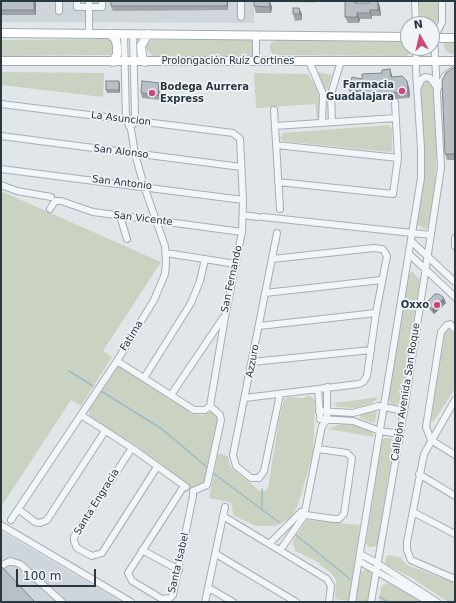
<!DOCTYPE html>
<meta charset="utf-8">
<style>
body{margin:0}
#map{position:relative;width:456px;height:603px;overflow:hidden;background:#e1e6e9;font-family:"DejaVu Sans",sans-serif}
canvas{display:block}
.frame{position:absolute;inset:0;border:2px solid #293741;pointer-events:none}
.north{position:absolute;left:400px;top:16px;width:40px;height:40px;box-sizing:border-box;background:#f0f4f7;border:1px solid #a0a8ae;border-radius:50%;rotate:352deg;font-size:11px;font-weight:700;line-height:16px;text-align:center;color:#293741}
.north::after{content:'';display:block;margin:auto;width:14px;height:18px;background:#cc4878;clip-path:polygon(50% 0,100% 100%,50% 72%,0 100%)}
.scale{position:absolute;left:16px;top:569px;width:80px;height:18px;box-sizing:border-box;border:2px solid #293741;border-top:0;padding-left:5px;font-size:12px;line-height:14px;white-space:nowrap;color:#293741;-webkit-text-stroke:3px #f0f4f7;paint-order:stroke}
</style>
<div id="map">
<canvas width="456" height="603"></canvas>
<div class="frame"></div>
<div class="north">N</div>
<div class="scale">100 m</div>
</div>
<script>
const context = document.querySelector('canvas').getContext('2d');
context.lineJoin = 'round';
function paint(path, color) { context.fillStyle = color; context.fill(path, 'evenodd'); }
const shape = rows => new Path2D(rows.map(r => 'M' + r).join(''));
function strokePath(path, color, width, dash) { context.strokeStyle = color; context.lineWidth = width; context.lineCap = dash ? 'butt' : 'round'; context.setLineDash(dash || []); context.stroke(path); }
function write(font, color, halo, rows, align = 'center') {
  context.font = font + ' "DejaVu Sans",sans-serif'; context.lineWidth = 3.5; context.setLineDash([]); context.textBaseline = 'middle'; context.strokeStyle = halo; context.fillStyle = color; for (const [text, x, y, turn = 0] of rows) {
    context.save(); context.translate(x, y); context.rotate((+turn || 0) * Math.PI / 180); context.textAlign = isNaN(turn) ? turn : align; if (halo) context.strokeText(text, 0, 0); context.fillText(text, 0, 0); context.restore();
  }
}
paint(shape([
 [1,1,254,1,254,23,1,22],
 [1,531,122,602,1,602]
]), '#cfd6db');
paint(shape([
 [254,1,315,1,315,3],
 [419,1,438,1,439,19,437,22,425,24,421,21],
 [109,39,113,43,113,51,110,55,1,56,1,40],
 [254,39,254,56,152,56,145,47,148,42,153,40],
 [276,40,408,42,408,48,411,48,411,52,407,56,274,55,270,51,270,44],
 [446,41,455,41,455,55,447,52,443,46],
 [1,72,104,73,103,97,1,85],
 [318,72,332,75,327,90,324,89],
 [254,73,308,74,316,88,321,104,319,117,317,119,315,104,256,108],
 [424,80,429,80,433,86,436,133,436,166,433,207,427,229,423,228,418,225,417,220,425,155,420,85],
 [389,125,392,129,392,150,390,152,282,141,280,138,283,133],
 [1,191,161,262,103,351,112,357,81,406,71,400,1,507],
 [413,272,420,280,401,398,399,404,394,405,391,404,388,398,408,273],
 [448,329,455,335,455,389,433,422,431,420,445,331],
 [119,365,172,398,192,414,202,415,210,412,212,410,219,416,205,482,192,488,137,446,89,417,89,410],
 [309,395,315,400,313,453,298,505,291,518,275,526,256,526,233,515,232,505,229,502,209,498,218,453,228,456,230,467,260,491,265,491,268,488,279,420,284,399,289,397,303,398],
 [379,397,371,404,356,408,337,407,334,403],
 [377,409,375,423,362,419,359,415],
 [340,424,365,427,372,431,374,437,328,429],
 [385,438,390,438,394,441,393,448,377,546,370,547,366,544,382,440],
 [307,520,360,525,349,601,335,599,336,580,332,574,316,561,295,551,293,543,294,539],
 [387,555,400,557,407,565,455,583,455,602,448,602,412,578,387,565,385,561],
 [366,570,370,571,373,576,369,602,356,602,360,577,362,571],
 [387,583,394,585,422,602,379,602,381,588,383,585]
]), '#cad3c2');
strokePath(shape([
 [69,371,93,386],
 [101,391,162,429,208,468],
 [213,473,280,523],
 [262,489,262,510],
 [296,535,350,579],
 [380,597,388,602]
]), '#9cbbc9', 1.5);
const minor = shape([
 [77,1,77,7,102,7,102,1],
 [415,1,416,24],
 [59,11,59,1],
 [241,17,241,1],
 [89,34,89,1],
 [256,35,256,60],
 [309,61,323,94,322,123],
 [418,87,421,80,425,77,430,78,436,86],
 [438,88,445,76,455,69],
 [1,104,233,133,240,139,243,200,242,232,225,317,210,406,205,410,194,410,117,361],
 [274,110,280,209],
 [332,122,331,94,341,61],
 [133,124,135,114,133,34],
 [275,126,396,118],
 [1,136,241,167],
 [276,145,398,158],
 [1,169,243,200],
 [278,182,393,194],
 [1,185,17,191,51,197],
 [393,194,398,158,395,102],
 [50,209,55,201,61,201,93,212,242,232],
 [243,215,258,217],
 [120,216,127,239],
 [263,217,431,235],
 [277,233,233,455,236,466,251,478,259,478,264,471,280,394],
 [455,238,455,246],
 [411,241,455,282],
 [166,253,236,264],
 [409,254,455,297],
 [265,293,382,280],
 [259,326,376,313],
 [455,329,450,324,447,325,441,332,426,427,431,440,455,455],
 [252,362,371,350],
 [144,378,191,303,200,281,205,259],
 [318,389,320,415],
 [171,395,223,318],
 [245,398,359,384,363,382,367,376,376,313,387,256,384,251,382,249,374,248,272,259],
 [455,400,424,454,407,542,407,550,411,560,455,579],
 [319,411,353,413,379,406,404,411],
 [81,415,132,448,186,487],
 [320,419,353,421,380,431,400,434],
 [132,448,74,537,74,541,77,548,92,556,102,553,157,467],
 [419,474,455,496],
 [184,486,128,573,132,581,162,599,170,598,173,595,193,496,193,491],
 [193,491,207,485,221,420,220,415,210,406],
 [18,509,35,522,40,523,47,520,105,431],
 [413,512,455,534],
 [299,514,334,519,339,519,344,514,352,458,347,453,318,449],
 [223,516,327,579,331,586,329,602],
 [11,520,117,361,154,300,165,274,166,263,165,246,144,186,135,154,131,129,126,120,124,34],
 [1,525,131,602],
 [270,543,301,512],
 [281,549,304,516,322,426,327,420,327,387],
 [142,550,179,570],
 [216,554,296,602],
 [360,554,377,563,437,602],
 [359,561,429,602],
 [1,566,10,561,20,564,62,602],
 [209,588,233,602],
 [205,602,225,507],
 [352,602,421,178,421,148,416,71,416,48],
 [371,602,404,411,441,168,434,38,442,22,442,1]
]);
const major = shape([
 [1,33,408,37],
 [110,34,116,40,117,47,117,54,113,62],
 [432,38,455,38],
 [1,61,455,61],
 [145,62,142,57,141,46,148,34]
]);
strokePath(minor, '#a6aeb3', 8);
strokePath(major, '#a0adb5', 10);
strokePath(minor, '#f3f6f8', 6);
strokePath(major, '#fff', 8);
paint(shape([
 [1,1,36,1,36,15,1,15],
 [111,1,228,1,228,10,113,11,111,6],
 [345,1,357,1,357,3,369,3,378,1,380,7,381,16,372,16,372,19,360,19,359,23,348,23,345,17],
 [254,6,272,7,271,13,256,13],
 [299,8,302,14,302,20,295,21,293,14],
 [455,68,455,160,447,160,445,154],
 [392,75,392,77,409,87,410,95,409,98,368,101,366,95,366,92,358,92,357,97,351,95,349,90,362,79],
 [119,81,120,84,120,93,107,93,106,90],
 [159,83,161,88,160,100,142,98,141,93],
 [426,303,446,303,434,314,428,308]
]), '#9ea5aa');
paint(shape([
 [34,1,36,1,36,15,34,10],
 [227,1,228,1,228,10,227,6],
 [270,1,272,7,271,13,269,7],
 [378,1,380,7,381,16,378,10],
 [299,8,302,14,302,20,300,14],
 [370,10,372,16,372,19,370,13],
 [357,13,360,19,359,23,357,17],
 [390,69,392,75,393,83,391,77],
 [119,81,120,84,120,93,119,90],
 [407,81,409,87,410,95,409,98,407,92],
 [159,83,161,88,160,100,158,95],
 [356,86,358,92,357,97,355,91],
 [444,298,446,303,434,314,432,309]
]), '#81868b');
const building = shape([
 [1,1,34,1,34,10,1,10,1,1],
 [111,1,227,1,227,6,111,6,111,1],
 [254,1,270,1,269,7,254,6,254,1],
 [345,1,355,1,355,3,369,3,369,1,378,1,378,10,370,10,370,13,357,13,357,17,345,17,345,1],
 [293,8,299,8,300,14,293,14,293,8],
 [453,68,455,68,455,154,445,154,442,80,446,73,453,68],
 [390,69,391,77,402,76,407,81,408,89,407,92,366,95,365,86,356,86,355,91,349,90,352,77,362,79,362,74,382,73,382,70,390,69],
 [106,81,119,81,119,90,106,90,106,81],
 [142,81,159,83,158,95,141,93,142,81],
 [435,294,439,294,444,298,432,309,426,303,435,294],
 [1,566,35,602,1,602,1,566]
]);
paint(building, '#b8c0c6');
strokePath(building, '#81868b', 1);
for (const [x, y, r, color] of [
 [402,91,4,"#cc4878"],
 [152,93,4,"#cc4878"],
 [437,305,4,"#cc4878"]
]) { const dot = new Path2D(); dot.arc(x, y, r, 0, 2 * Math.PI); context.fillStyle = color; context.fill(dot); strokePath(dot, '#f0f4f7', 1.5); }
write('10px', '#293741', '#f0f4f7', [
 ["Prolongación Ruíz Cortines",228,61],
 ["La Asuncion",121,119,7],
 ["San Alonso",121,152,7],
 ["San Antonio",122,183,7],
 ["San Vicente",143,219,7],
 ["San Fernando",232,279,-78],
 ["Fatima",132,336,-58],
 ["Azzuro",253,361,-79],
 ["Callejón Avenida San Roque",406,392,-81],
 ["Santa Engracia",97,502,-58],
 ["Santa Isabel",179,563,-77]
]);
write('bold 10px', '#293741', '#f0f4f7', [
 ["Farmacia",394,85],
 ["Guadalajara",394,97],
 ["Bodega Aurrera",160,87,"left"],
 ["Express",160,99,"left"],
 ["Oxxo",429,305]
], 'right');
</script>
